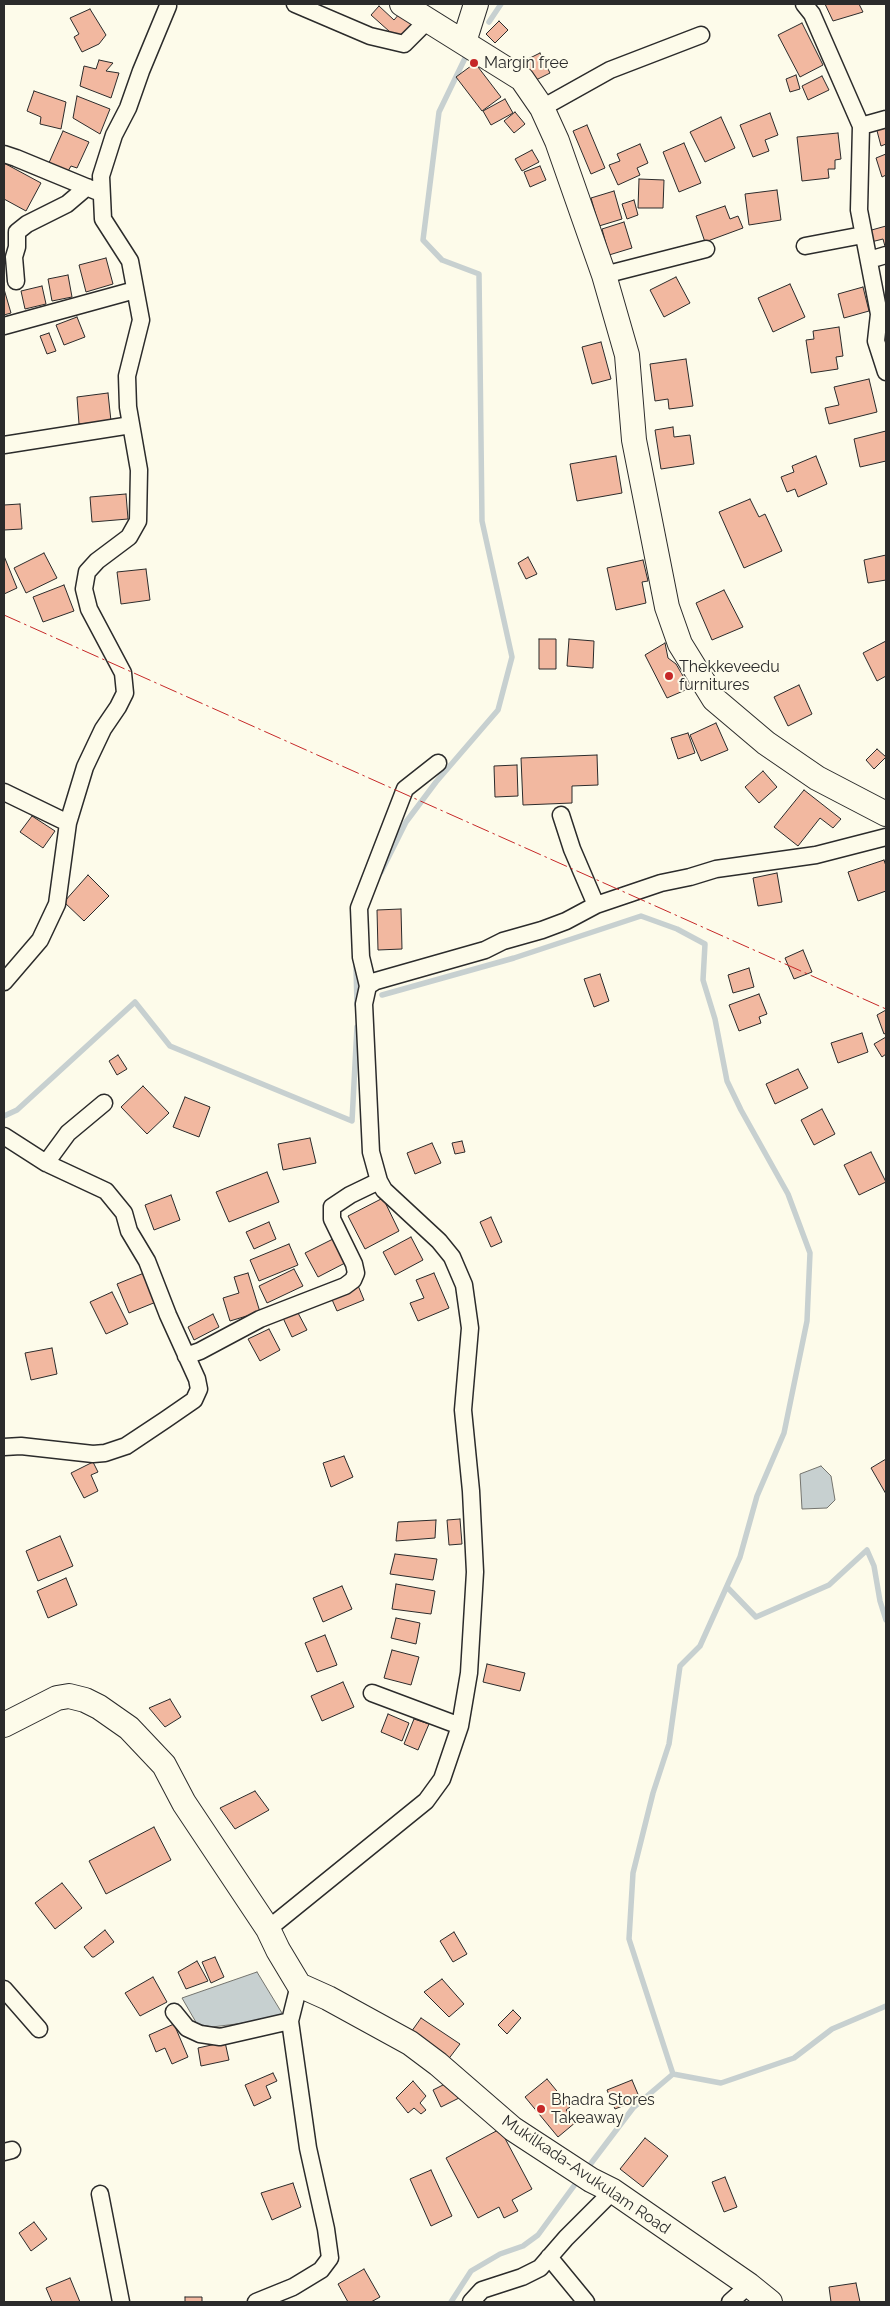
<!DOCTYPE html>
<style>
body{margin:0}
#map{position:relative;width:890px;height:2306px;overflow:hidden;background:#fdfbea;font-family:Raleway,sans-serif}
canvas{display:block}
.frame{position:absolute;inset:0;border:5px solid #2b2b2b;pointer-events:none}
</style>
<div id="map">
<canvas width="890" height="2306"></canvas>
<div class="frame"></div>
</div>
<script>
const context = document.querySelector('canvas').getContext('2d');
context.lineJoin = 'round';
function paint(path, color) { context.fillStyle = color; context.fill(path, 'evenodd'); }
const shape = rows => new Path2D(rows.map(r => 'M' + r).join(''));
function strokePath(path, color, width, dash) { context.strokeStyle = color; context.lineWidth = width; context.lineCap = dash ? 'butt' : 'round'; context.setLineDash(dash || []); context.stroke(path); }
function write(font, color, halo, rows, align = 'center') {
  context.font = font + ' Raleway,sans-serif'; context.lineWidth = 4; context.setLineDash([]); context.textBaseline = 'middle'; context.strokeStyle = halo; context.fillStyle = color; for (const [text, x, y, turn = 0] of rows) {
    context.save(); context.translate(x, y); context.rotate((+turn || 0) * Math.PI / 180); context.textAlign = isNaN(turn) ? turn : align; if (halo) context.strokeText(text, 0, 0); context.fillText(text, 0, 0); context.restore();
  }
}
const water = shape([
 [821,1466,831,1476,835,1500,827,1508,802,1509,800,1474,821,1466],
 [257,1972,285,2018,212,2027,197,2024,182,1998,257,1972]
]);
paint(water, '#c7d0d0');
strokePath(water, '#74746e', 1);
strokePath(shape([
 [489,22,501,4],
 [381,872,406,822,436,782,498,710,512,657,482,521,479,274,442,260,423,240,439,112,468,52],
 [356,967,357,1005],
 [382,995,514,958,641,916,677,929,705,944,703,980,715,1019,727,1081,741,1110,788,1194,810,1253,807,1321,784,1433,757,1496,740,1557,700,1646,680,1666,669,1744,653,1793,633,1873,629,1939,673,2074,633,2108,586,2170],
 [4,1116,17,1110,135,1002,170,1046,352,1121,357,1027],
 [727,1587,756,1617,829,1585,867,1550,874,1566,880,1601,886,1620],
 [673,2074,721,2083,794,2058,832,2029,886,2006],
 [451,2302,471,2271,500,2254,523,2246,538,2235,579,2179]
]), '#c7d0d0', 5.5);
const building = shape([
 [825,4,859,4,863,12,833,21,825,4],
 [379,6,394,20,400,13,412,24,399,40,371,15,379,6],
 [90,9,106,35,99,44,82,52,74,37,79,34,70,18,90,9],
 [499,21,508,30,495,43,486,34,499,21],
 [802,23,823,65,800,77,778,35,802,23],
 [540,53,550,73,532,82,522,62,540,53],
 [99,60,113,63,106,71,119,73,111,98,80,86,84,66,96,69,99,60],
 [475,63,501,97,482,111,456,77,475,63],
 [796,75,800,89,790,92,786,79,796,75],
 [822,76,829,90,808,100,802,86,822,76],
 [34,91,66,102,61,129,40,124,41,117,27,111,34,91],
 [77,96,110,109,100,134,73,118,77,96],
 [505,99,513,113,491,125,483,111,505,99],
 [515,112,525,124,514,133,504,121,515,112],
 [770,113,778,135,765,140,769,151,753,157,740,125,770,113],
 [721,117,735,148,705,162,690,132,721,117],
 [886,124,886,144,881,146,876,127,886,124],
 [587,125,605,168,591,174,573,131,587,125],
 [63,131,89,142,77,168,71,166,67,173,48,165,63,131],
 [838,133,841,159,835,160,835,169,828,169,829,178,802,181,797,137,838,133],
 [684,143,701,183,679,192,663,152,684,143],
 [640,144,648,163,637,168,640,175,618,185,609,165,620,161,617,154,640,144],
 [532,150,539,162,522,171,515,159,532,150],
 [886,154,886,175,882,177,876,158,886,154],
 [4,163,41,183,26,211,4,199,4,163],
 [540,166,546,180,530,187,524,172,540,166],
 [639,179,664,180,663,208,638,208,639,179],
 [777,190,781,220,749,225,745,194,777,190],
 [614,191,622,219,599,226,591,198,614,191],
 [634,200,638,215,627,219,622,204,634,200],
 [725,206,730,219,738,216,743,228,705,242,696,216,725,206],
 [624,222,632,248,609,255,602,229,624,222],
 [886,226,886,250,883,239,871,242,868,231,886,226],
 [106,258,113,284,86,292,79,265,106,258],
 [68,275,72,297,52,301,48,279,68,275],
 [676,277,690,303,664,317,650,290,676,277],
 [790,284,805,317,773,332,758,298,790,284],
 [42,286,46,304,25,309,21,291,42,286],
 [863,287,869,311,844,318,838,294,863,287],
 [4,289,11,313,4,315,4,289],
 [77,317,85,337,64,345,56,325,77,317],
 [839,327,843,356,836,357,838,369,811,373,806,340,814,339,813,331,839,327],
 [49,333,56,351,47,354,40,336,49,333],
 [601,342,611,379,592,384,582,347,601,342],
 [686,359,693,406,669,409,668,399,655,401,650,364,686,359],
 [869,379,877,412,829,424,825,408,839,405,834,387,869,379],
 [108,393,111,421,79,424,77,397,108,393],
 [673,427,674,437,690,435,694,464,661,469,655,430,673,427],
 [886,431,886,461,860,467,854,439,886,431],
 [616,456,622,493,577,501,570,464,616,456],
 [816,456,827,484,798,497,795,489,787,492,781,477,794,472,792,466,816,456],
 [126,494,128,519,92,522,90,497,126,494],
 [750,499,759,517,765,514,782,551,744,568,719,512,750,499],
 [20,504,22,529,4,530,4,505,20,504],
 [44,553,57,578,26,593,14,568,44,553],
 [886,555,886,580,868,583,864,560,886,555],
 [4,556,17,588,4,594,4,556],
 [528,557,537,574,526,579,518,563,528,557],
 [643,560,648,581,642,582,646,603,616,610,607,568,643,560],
 [146,569,150,600,121,604,117,572,146,569],
 [64,585,74,611,43,622,33,597,64,585],
 [724,590,743,627,712,640,696,603,724,590],
 [539,639,556,639,556,669,539,669,539,639],
 [569,639,594,641,593,668,567,666,569,639],
 [886,641,886,676,877,681,863,653,886,641],
 [665,643,668,658,676,664,690,688,667,698,645,655,665,643],
 [799,685,812,714,788,726,774,697,799,685],
 [716,723,728,750,701,761,690,735,716,723],
 [688,733,695,753,678,759,671,738,688,733],
 [877,749,886,757,874,769,866,760,877,749],
 [597,755,598,785,572,786,572,803,523,805,521,758,597,755],
 [517,765,518,796,495,797,494,766,517,765],
 [763,771,777,787,759,803,745,787,763,771],
 [804,790,841,819,833,828,820,818,798,846,774,827,804,790],
 [32,816,55,831,43,848,20,832,32,816],
 [884,860,886,866,886,891,858,901,848,872,884,860],
 [777,873,782,902,758,906,753,878,777,873],
 [88,875,109,896,84,921,64,902,88,875],
 [401,909,402,949,378,950,377,910,401,909],
 [803,950,812,972,794,979,785,958,803,950],
 [749,968,754,987,733,993,728,975,749,968],
 [600,974,609,1001,594,1007,584,979,600,974],
 [759,994,767,1014,759,1017,761,1023,739,1031,729,1005,759,994],
 [886,1010,886,1033,884,1034,877,1015,886,1010],
 [862,1033,868,1052,838,1063,831,1043,862,1033],
 [886,1037,886,1054,882,1057,874,1044,886,1037],
 [118,1055,127,1069,117,1075,109,1061,118,1055],
 [798,1069,808,1088,775,1104,766,1084,798,1069],
 [143,1086,169,1113,147,1134,121,1107,143,1086],
 [185,1097,210,1107,199,1137,173,1127,185,1097],
 [822,1109,835,1134,814,1145,801,1120,822,1109],
 [310,1138,316,1163,283,1170,278,1144,310,1138],
 [462,1141,465,1152,455,1154,452,1143,462,1141],
 [432,1143,441,1163,415,1174,407,1153,432,1143],
 [871,1152,886,1182,859,1195,844,1165,871,1152],
 [267,1172,279,1202,229,1222,216,1192,267,1172],
 [171,1195,180,1220,154,1230,145,1205,171,1195],
 [383,1198,399,1231,365,1249,348,1216,383,1198],
 [491,1217,502,1242,491,1247,480,1222,491,1217],
 [269,1222,276,1239,254,1249,246,1232,269,1222],
 [411,1237,423,1260,395,1275,383,1252,411,1237],
 [333,1239,345,1263,318,1277,305,1253,333,1239],
 [289,1244,298,1265,259,1281,250,1260,289,1244],
 [294,1269,303,1286,267,1303,259,1286,294,1269],
 [144,1273,156,1302,129,1313,117,1284,144,1273],
 [248,1273,260,1312,230,1321,223,1298,239,1293,234,1277,248,1273],
 [434,1273,449,1308,418,1321,410,1303,424,1298,416,1280,434,1273],
 [357,1283,364,1300,337,1311,330,1295,357,1283],
 [112,1292,128,1324,106,1334,90,1302,112,1292],
 [297,1311,307,1330,292,1337,283,1318,297,1311],
 [213,1314,219,1327,194,1340,188,1327,213,1314],
 [269,1329,280,1350,260,1361,248,1339,269,1329],
 [52,1348,57,1374,31,1380,25,1353,52,1348],
 [344,1456,353,1477,331,1487,323,1463,344,1456],
 [886,1459,886,1494,871,1468,886,1459],
 [93,1462,98,1472,91,1475,98,1491,84,1498,71,1473,93,1462],
 [460,1519,462,1544,449,1545,447,1520,460,1519],
 [436,1520,435,1538,396,1541,398,1522,436,1520],
 [60,1536,73,1566,38,1581,26,1551,60,1536],
 [395,1554,437,1559,433,1580,390,1574,395,1554],
 [66,1578,77,1605,48,1618,37,1591,66,1578],
 [396,1584,435,1591,431,1614,392,1609,396,1584],
 [342,1586,352,1609,323,1622,313,1598,342,1586],
 [396,1618,420,1623,416,1644,391,1638,396,1618],
 [325,1635,337,1665,317,1672,305,1643,325,1635],
 [392,1650,419,1657,411,1685,384,1678,392,1650],
 [487,1664,525,1673,520,1691,483,1682,487,1664],
 [343,1682,354,1707,322,1721,311,1696,343,1682],
 [170,1699,181,1717,165,1727,149,1708,170,1699],
 [388,1714,409,1723,402,1741,381,1732,388,1714],
 [414,1719,429,1724,418,1750,404,1744,414,1719],
 [255,1791,269,1810,235,1829,220,1808,255,1791],
 [154,1827,171,1860,106,1894,89,1861,154,1827],
 [62,1883,82,1908,55,1929,35,1903,62,1883],
 [105,1930,114,1942,94,1957,92,1957,84,1947,105,1930],
 [454,1932,467,1954,453,1962,440,1941,454,1932],
 [215,1957,224,1977,211,1983,202,1962,215,1957],
 [197,1961,208,1981,186,1989,178,1972,197,1961],
 [153,1977,167,2002,140,2016,125,1993,153,1977],
 [442,1979,464,2004,449,2017,424,1992,442,1979],
 [513,2010,521,2018,507,2034,498,2025,513,2010],
 [421,2018,460,2044,447,2061,409,2035,421,2018],
 [174,2024,188,2057,172,2064,165,2048,156,2052,149,2035,174,2024],
 [225,2042,229,2060,201,2066,198,2048,225,2042],
 [273,2073,277,2081,266,2086,271,2098,254,2106,245,2085,273,2073],
 [547,2079,570,2107,566,2110,576,2122,558,2137,525,2097,547,2079],
 [453,2080,461,2097,441,2107,433,2090,453,2080],
 [632,2080,640,2099,615,2109,607,2090,632,2080],
 [413,2081,426,2096,420,2103,426,2110,421,2114,414,2108,408,2113,396,2098,413,2081],
 [500,2129,532,2189,512,2200,518,2211,504,2218,499,2207,478,2218,446,2158,500,2129],
 [645,2138,668,2156,643,2187,620,2169,645,2138],
 [431,2170,452,2216,431,2226,410,2179,431,2170],
 [725,2177,737,2207,724,2212,712,2182,725,2177],
 [293,2183,301,2207,272,2220,261,2193,293,2183],
 [34,2222,47,2239,31,2251,19,2233,34,2222],
 [364,2269,380,2297,371,2302,348,2302,338,2284,364,2269],
 [70,2278,80,2302,52,2302,46,2288,70,2278],
 [856,2283,860,2302,831,2302,829,2287,856,2283],
 [185,2297,202,2297,202,2302,185,2302,185,2297]
]);
paint(building, '#f2b8a0');
strokePath(building, '#2b2b2b', 1);
const street = shape([
 [295,4,370,36,404,44,427,21],
 [804,4,812,14,861,126,859,210,879,314,876,341,886,372],
 [542,108,610,70,701,35],
 [861,126,886,119],
 [4,154,16,158,96,191],
 [805,246,863,235],
 [869,260,886,255],
 [604,275,706,249],
 [16,281,14,257,17,247,17,232,27,224,67,204,87,187],
 [4,326,135,290],
 [4,445,131,425],
 [4,792,68,823],
 [561,815,572,849,596,905],
 [4,982,40,940,57,904,68,823,85,767,103,729,118,707,125,693,123,673,89,609,84,589,87,572,97,561,129,537,138,521,139,470,128,407,127,376,141,320,130,261,103,219,101,176,114,135,128,108,141,71,168,6],
 [368,986,361,957,359,908,405,789,438,763],
 [4,1136,46,1163,106,1191,124,1213,129,1231,147,1261,168,1315,197,1379,199,1389,194,1400,165,1420,126,1446,105,1453,93,1454,21,1446,4,1447],
 [46,1163,68,1133,104,1103],
 [186,1356,200,1351,260,1319,345,1286,353,1280,356,1273,354,1264,332,1219,332,1207,350,1195,379,1181],
 [372,1693,460,1726],
 [268,1929,426,1801,442,1779,460,1726,469,1673,475,1572,471,1491,463,1410,470,1328,464,1285,452,1257,439,1241,384,1190,379,1181,371,1152,364,1004,368,986,376,981,485,950,503,941,542,930,566,921,596,905,661,883,690,877,716,869,816,855,886,837],
 [4,1989,39,2029],
 [174,2012,187,2028,200,2034,220,2037,290,2021],
 [4,2152,12,2150],
 [100,2194,121,2302],
 [549,2257,586,2302],
 [256,2302,293,2287,321,2270,330,2258,326,2229,308,2148,290,2021,299,1985],
 [471,2302,482,2290,522,2277,540,2268,566,2238,613,2191],
 [730,2302,749,2285]
]);
const secondary = shape([
 [402,4,522,79,542,108,557,141,604,275,627,355,634,440,667,607,680,644,714,699,766,743,817,778,886,814],
 [464,42,476,4],
 [4,1725,57,1698,69,1696,85,1700,99,1707,129,1728,164,1765,184,1803,268,1929,278,1950,299,1985,328,1998,410,2043,438,2064,513,2129,591,2180,613,2191,749,2285,770,2302]
]);
strokePath(street, '#2b2b2b', 19);
strokePath(secondary, '#2b2b2b', 26);
strokePath(street, '#fdfbea', 16);
strokePath(secondary, '#fdfbea', 24);
strokePath(shape([
 [4,615,886,1009]
]), '#c62828', 1, [18, 4, 2.5, 4]);
for (const [x, y, r, color] of [
 [474,63,5,"#c62828"],
 [669,676,5,"#c62828"],
 [541,2109,5,"#c62828"]
]) { const dot = new Path2D(); dot.arc(x, y, r, 0, 2 * Math.PI); context.fillStyle = color; context.fill(dot); strokePath(dot, '#fdfbea', 2); }
write('16px', '#2b2b2b', '#fdfbea', [
 ["Margin free",484,63],
 ["Thekkeveedu",679,667],
 ["furnitures",679,685],
 ["Bhadra Stores",551,2100],
 ["Takeaway",551,2118]
], 'left');
write('16px', '#2b2b2b', '#fdfbea', [
 ["Mukilkada-Avukulam Road",586,2175,34]
]);
</script>
